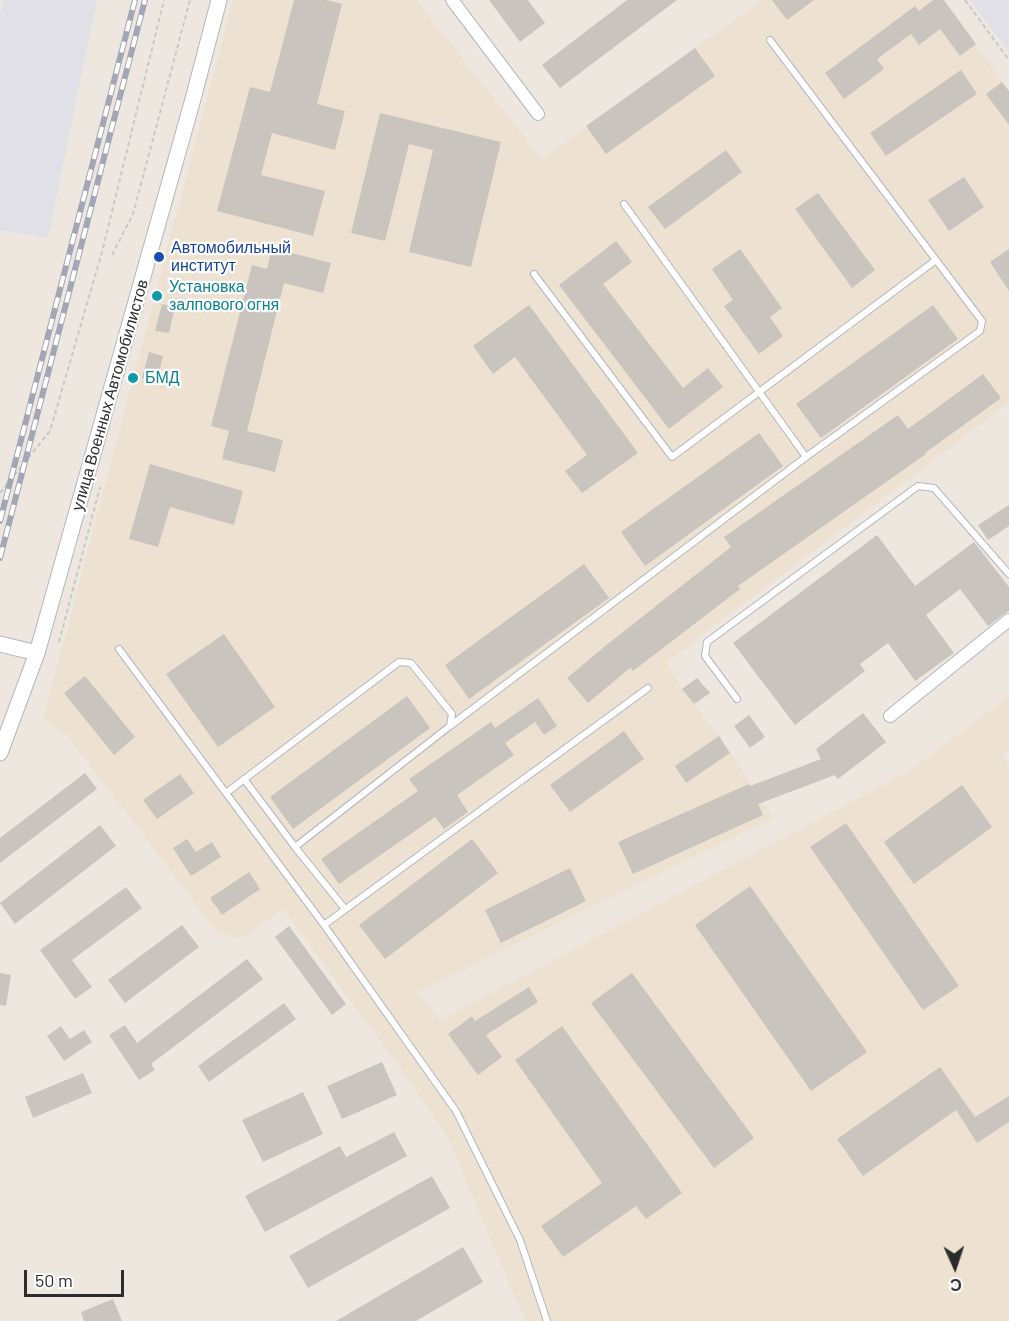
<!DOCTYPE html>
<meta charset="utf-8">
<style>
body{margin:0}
#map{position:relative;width:1009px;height:1321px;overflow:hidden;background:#ede7e0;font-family:Barlow,sans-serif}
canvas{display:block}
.north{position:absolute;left:925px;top:1237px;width:60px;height:60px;-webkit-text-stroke:4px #fff;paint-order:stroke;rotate:177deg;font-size:16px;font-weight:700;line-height:24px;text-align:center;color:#2c2c2c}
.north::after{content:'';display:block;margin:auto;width:21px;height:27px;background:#2c2c2c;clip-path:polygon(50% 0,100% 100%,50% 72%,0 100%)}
.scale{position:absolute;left:24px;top:1270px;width:100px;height:27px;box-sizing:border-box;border:3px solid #2c2c2c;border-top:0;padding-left:8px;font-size:18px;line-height:21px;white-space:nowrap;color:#2c2c2c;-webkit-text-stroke:4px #fff;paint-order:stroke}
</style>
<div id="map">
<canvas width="1009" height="1321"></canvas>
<div class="north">С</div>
<div class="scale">50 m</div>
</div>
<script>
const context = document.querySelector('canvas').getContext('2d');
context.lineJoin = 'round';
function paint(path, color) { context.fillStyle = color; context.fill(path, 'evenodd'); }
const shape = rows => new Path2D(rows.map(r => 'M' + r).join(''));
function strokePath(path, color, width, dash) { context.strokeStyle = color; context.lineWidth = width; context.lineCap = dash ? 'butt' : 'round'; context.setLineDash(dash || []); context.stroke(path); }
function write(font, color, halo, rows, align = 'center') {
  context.font = font + ' Barlow,sans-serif'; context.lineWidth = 4.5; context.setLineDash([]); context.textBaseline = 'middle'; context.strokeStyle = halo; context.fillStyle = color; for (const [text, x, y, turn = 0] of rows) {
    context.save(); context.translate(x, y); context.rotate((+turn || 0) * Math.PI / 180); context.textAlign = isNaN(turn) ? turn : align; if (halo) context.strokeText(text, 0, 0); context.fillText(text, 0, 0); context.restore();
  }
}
paint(shape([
 [3,0,97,0,48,238,0,230,0,15],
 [970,0,1009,0,1009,52]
]), '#e1e0e6');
paint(shape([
 [233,0,416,0,542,159,762,0,944,0,1009,91,1009,403,667,662,682,689,719,736,774,818,418,992,440,1020,909,771,1009,696,1009,751,1002,756,1009,765,1009,1321,525,1321,446,1134,392,1057,283,909,241,939,215,930,68,736,43,720]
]), '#ede2d1');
paint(shape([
 [294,0,326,0,342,4,317,104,345,111,335,150,272,133,261,175,325,191,313,236,217,211,250,87,270,92],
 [489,0,528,0,545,23,520,42],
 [627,0,677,0,560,88,542,65],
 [772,0,814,0,787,20],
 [933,0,944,0,976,44,960,56,940,29,919,45,911,34,877,59,884,69,844,99,825,73,915,6,919,11],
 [695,48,715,76,606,154,586,126],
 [961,70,977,94,886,156,870,133],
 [1002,82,1009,91,1009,125,986,94],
 [380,113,501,142,471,267,409,252,433,150,409,144,385,241,351,233],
 [726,150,742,172,665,229,648,207],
 [964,177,984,207,949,231,928,200],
 [818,193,875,270,852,288,795,209],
 [616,241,632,262,603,284,683,388,708,368,723,387,669,429,559,285],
 [272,248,331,263,323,293,284,283,247,431,283,440,275,472,222,459,229,431,211,426,252,265,267,269],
 [740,249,782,308,770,317,783,336,759,354,724,306,733,300,712,269],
 [1009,249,1009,291,990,262],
 [162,304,175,307,169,333,155,331],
 [529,305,638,453,582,493,565,471,587,455,515,357,493,374,473,346],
 [933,305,958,339,821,438,796,404],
 [149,352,163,356,157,382,142,378],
 [983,374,1001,398,925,453,926,454,738,586,740,589,633,671,630,668,588,703,567,678,609,643,731,547,724,537,898,415,908,429],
 [759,433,783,466,645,566,621,532],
 [150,464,243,491,234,525,170,507,158,547,129,539],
 [1009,505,1009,526,988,540,978,525],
 [877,535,915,586,974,542,1009,587,1009,611,1004,614,988,626,960,589,926,615,954,653,915,681,888,643,860,664,865,671,795,725,733,643],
 [584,564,609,598,469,699,445,665],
 [224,634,275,707,218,747,166,674],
 [85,676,135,737,114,755,64,693],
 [697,678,710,693,694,704,682,689],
 [407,696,430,728,293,829,270,797],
 [538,698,557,726,544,735,535,722,505,743,514,755,457,795,468,812,444,829,435,817,339,884,321,859,418,791,409,779,491,722,495,728],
 [863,713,886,742,838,779,835,775,758,804,763,815,633,874,618,842,749,784,750,786,821,759,816,749],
 [749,715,765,737,750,748,734,726],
 [624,731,644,759,570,812,550,785],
 [719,736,730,753,686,783,675,766],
 [85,773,97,789,0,863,0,838],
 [180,774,194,793,157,819,143,800],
 [962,785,992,827,914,884,884,842],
 [846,823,959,986,923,1010,810,847],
 [100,825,116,846,15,924,0,903],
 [187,839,196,852,212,842,221,857,191,876,173,848],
 [472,839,498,873,385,959,359,925],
 [570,868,586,901,501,943,485,910],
 [249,872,260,889,222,915,210,898],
 [750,886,867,1052,811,1091,695,925],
 [126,887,142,908,72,960,92,987,75,999,40,950],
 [182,925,199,947,125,1003,108,980],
 [289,926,346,1004,332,1015,275,937],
 [247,959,263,979,151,1064,155,1070,139,1080,109,1035,125,1025,137,1043],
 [0,973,11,975,6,1006,0,1005],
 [632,973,754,1138,714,1168,591,1003],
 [529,987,538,1002,486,1035,502,1057,478,1075,448,1034,472,1016,475,1021],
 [284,1003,296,1019,209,1082,198,1066],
 [61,1026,70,1039,84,1030,92,1042,64,1061,47,1036],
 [562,1026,682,1193,646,1219,636,1206,563,1257,541,1226,602,1183,515,1060],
 [382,1062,397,1095,342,1119,327,1086],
 [940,1067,975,1117,1009,1096,1009,1122,977,1143,956,1110,863,1176,837,1139],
 [83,1073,92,1093,33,1118,25,1097],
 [303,1092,323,1134,263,1162,242,1120],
 [394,1132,407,1156,265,1232,245,1196,340,1146,346,1157],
 [432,1176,450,1208,308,1288,289,1256],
 [463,1247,483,1282,416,1321,336,1321],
 [113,1299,122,1321,84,1321,81,1312]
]), '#c9c5be');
const service = shape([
 [624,204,806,457],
 [534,274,672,457,936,260],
 [119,649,324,925,456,1111,520,1240,547,1321],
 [737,699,705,656,707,642,918,486,934,488,1009,574],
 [450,726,806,457,980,331,982,321,770,40],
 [244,779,295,847],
 [226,793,399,662,411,663,452,714,450,726,295,847,345,909],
 [324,925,648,688]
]);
const minor = shape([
 [452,0,538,114],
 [890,716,1009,620]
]);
const tertiary = shape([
 [0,644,37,653],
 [0,753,37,653,193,99,219,0]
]);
strokePath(service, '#b3b6be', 8);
strokePath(minor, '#b3b6be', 14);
strokePath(tertiary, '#b3b6be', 17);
strokePath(shape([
 [965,0,1009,60],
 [112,255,133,214,190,0],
 [0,493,50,431,102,252,164,0],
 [59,642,100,487]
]), '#c8c8c8', 2, [4.5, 3]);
strokePath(service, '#fff', 6);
strokePath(minor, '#fff', 12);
strokePath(tertiary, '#fff', 15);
const rail = shape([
 [0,521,135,0],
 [0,558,145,0]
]);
strokePath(rail, '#a3a6b5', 6);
strokePath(rail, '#fff', 4, [11]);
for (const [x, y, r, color] of [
 [159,257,6,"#1a4fb4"],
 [157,296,6,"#0f9aa8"],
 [133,378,6,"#0f9aa8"]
]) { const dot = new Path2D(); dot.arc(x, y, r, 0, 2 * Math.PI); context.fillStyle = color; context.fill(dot); strokePath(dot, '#fff', 2); }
write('16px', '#164399', '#fff', [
 ["Автомобильный",171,248],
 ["институт",171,266]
], 'left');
write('16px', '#0d838f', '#fff', [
 ["Установка",169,287],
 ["залпового огня",169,305],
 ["БМД",145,378]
], 'left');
write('16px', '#2c2c2c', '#fff', [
 ["улица Военных Автомобилистов",110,395,-74]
]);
</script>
